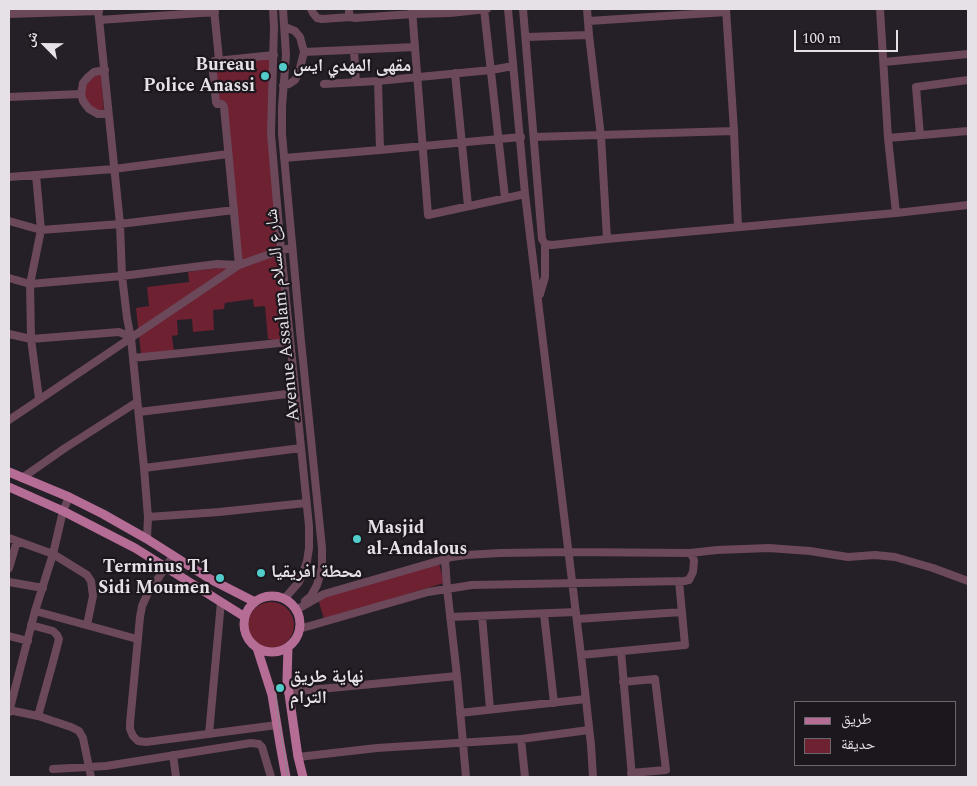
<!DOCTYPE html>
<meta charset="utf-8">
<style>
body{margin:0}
#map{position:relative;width:977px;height:786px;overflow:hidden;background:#251f27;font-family:Spectral,"Noto Naskh Arabic",serif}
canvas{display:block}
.frame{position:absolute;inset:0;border:10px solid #e5e1e6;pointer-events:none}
.legend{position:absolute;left:794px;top:701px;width:162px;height:65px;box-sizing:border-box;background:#1c161d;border:1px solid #6c676d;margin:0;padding:6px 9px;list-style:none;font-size:15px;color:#e5e1e6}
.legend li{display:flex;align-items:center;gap:10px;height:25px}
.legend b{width:25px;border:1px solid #6c676d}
.north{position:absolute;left:20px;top:20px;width:50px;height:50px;-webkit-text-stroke:4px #1c161d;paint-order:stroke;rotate:293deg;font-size:14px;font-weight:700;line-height:20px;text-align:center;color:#e5e1e6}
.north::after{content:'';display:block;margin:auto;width:18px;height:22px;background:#e5e1e6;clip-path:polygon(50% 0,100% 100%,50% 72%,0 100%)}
.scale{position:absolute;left:794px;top:30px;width:104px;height:22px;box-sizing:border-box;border:2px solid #e5e1e6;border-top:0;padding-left:6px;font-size:15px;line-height:18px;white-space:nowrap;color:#e5e1e6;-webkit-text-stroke:4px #1c161d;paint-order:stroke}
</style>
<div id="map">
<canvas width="977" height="786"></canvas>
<div class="frame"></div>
<ul class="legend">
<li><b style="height:6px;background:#b56c95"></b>طريق</li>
<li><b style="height:14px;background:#6e2131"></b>حديقة</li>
</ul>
<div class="north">ش</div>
<div class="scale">100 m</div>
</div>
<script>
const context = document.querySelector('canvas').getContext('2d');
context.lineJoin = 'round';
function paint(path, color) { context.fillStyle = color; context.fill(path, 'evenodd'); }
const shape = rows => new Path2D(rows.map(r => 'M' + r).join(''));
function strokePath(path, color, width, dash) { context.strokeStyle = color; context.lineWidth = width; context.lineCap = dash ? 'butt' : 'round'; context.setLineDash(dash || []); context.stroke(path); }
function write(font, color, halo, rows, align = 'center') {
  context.font = font + ' Spectral,"Noto Naskh Arabic",serif'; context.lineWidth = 4.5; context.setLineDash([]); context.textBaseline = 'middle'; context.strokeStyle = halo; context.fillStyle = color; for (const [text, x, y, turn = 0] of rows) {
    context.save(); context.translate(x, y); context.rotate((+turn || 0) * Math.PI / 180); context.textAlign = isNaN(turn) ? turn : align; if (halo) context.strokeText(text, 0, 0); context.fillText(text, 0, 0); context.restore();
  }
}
paint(shape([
 [274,55,271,107,289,342,268,339,265,306,254,307,253,299,225,303,224,309,213,310,214,330,193,332,192,319,177,320,178,335,172,336,174,351,128,356,141,354,136,308,149,306,147,287,189,282,188,272,239,265,222,104,217,104,213,61],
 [101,72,104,112,93,109,85,98,85,86,86,82],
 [439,563,444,583,324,619,318,599],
 '248 625a23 23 0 1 1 46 0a23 23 0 1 1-46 0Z'
]), '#6e2131');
strokePath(shape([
 [98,9,120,224,122,276,127,318,131,338,144,468,148,517,147,539],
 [214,9,219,60],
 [273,9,274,27,271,134,281,250,309,526,309,548,307,561,303,573,299,582,285,598],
 [283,9,286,55,282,107,282,134,301,341,322,548,322,568,317,585,311,596,305,601],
 [311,9,313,13,317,18,322,19,351,17],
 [349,9,349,13,351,17,355,18,413,14,450,13,487,9],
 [412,9,428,215,525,194],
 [484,9,505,198],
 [508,9,525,194,581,655,591,745,593,777],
 [523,9,542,239,545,244,545,277,540,294],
 [587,9,589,35,601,136,607,239],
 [726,9,734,131,738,227],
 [880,9,888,138,896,213],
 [9,14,99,11],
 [99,20,215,12],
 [589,21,726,12],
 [285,27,295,31,300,37,304,52,415,47],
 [526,37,589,35],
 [354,50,356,82],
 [884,62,968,54],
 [105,70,94,72,88,77,83,83,81,94,83,101,89,109,98,114,108,114],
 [455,73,468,206],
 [324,84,378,81,491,70,513,66],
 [283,86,289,84,295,80,299,72,304,52],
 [9,97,81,94],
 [920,135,916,87,968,80],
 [534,137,734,131],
 [888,138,968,131],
 [380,150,521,137],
 [284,158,380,150,378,81],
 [36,175,41,230,30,284,31,339,39,399],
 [9,177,114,169,228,154],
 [9,221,41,230,120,224,234,210],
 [545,244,552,245,607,239,896,213,968,205],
 [9,278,30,284,122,276,217,264,239,265,224,107,222,104,217,104,216,102,212,64,214,61,216,61,274,55],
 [9,334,31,339,119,332,124,334,131,338],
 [133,358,289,342],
 [139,412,295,393],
 [9,420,239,265,281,250,292,248],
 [144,468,301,448],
 [22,478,65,448,137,402],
 [148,517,219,512,306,503],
 [9,538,53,554,87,575,91,581,93,596,87,625],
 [173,556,147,595,142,606,140,617,130,723,130,729,133,736,138,741,146,742,277,725],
 [445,559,447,588,457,676,466,777],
 [9,568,17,541],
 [9,582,43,588],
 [296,610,324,594,452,557,466,555,500,553,569,552,690,553,717,550,769,548,810,551,848,557,875,555,895,557,933,568,968,581],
 [35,611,137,639],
 [544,614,554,703],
 [482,616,490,709],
 [450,617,576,612],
 [577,619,682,612],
 [31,625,53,631,57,635,59,639,53,662,38,716],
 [299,629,428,592,472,585,684,581,689,580,693,572,694,561,693,557,690,553],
 [9,636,28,641],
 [621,651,632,777],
 [581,655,685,645,679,581],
 [623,682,655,679,666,770,631,773],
 [288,692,457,676],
 [9,710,38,716,71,727,79,731,83,738,91,777],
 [9,712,35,611,53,554,63,511,69,497],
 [460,713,586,699],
 [209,734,221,602],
 [521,739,525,777],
 [173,755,176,777],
 [298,757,377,748,521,739,589,730],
 [53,769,106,766,251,743,259,744,262,747,271,777]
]), '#6c485b', 8);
strokePath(shape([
 [9,472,69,497,103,514,147,539,210,579,255,602],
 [9,487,63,511,135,548,245,617],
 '244 624a28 28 0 1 1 56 0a28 28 0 1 1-56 0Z',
 [288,647,287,680,298,757,303,777],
 [257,648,272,695,280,744,286,777]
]), '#b56c95', 9);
strokePath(shape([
 [275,685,278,716,288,777]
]), '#8a858c', 1);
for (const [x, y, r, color] of [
 [283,67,5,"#53cdcb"],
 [265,76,5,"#53cdcb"],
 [357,539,5,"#53cdcb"],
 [261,573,5,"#53cdcb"],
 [220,578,5,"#53cdcb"],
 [280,688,5,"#53cdcb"]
]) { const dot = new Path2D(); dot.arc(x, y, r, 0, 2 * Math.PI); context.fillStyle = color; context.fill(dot); strokePath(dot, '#1c161d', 2); }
write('bold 18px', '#e5e1e6', '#1c161d', [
 ["Bureau",255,66,"right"],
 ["Police Anassi",255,87,"right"],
 ["مقهى المهدي ايس",293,67],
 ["Masjid",367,529],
 ["al-Andalous",367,550],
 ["Terminus T1",210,568,"right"],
 ["Sidi Moumen",210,589,"right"],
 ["محطة افريقيا",271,573],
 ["نهاية طريق",290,678],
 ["الترام",290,699]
], 'left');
write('18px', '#e5e1e6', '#1c161d', [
 ["Avenue Assalam شارع السلام",284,315,-96]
]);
</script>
